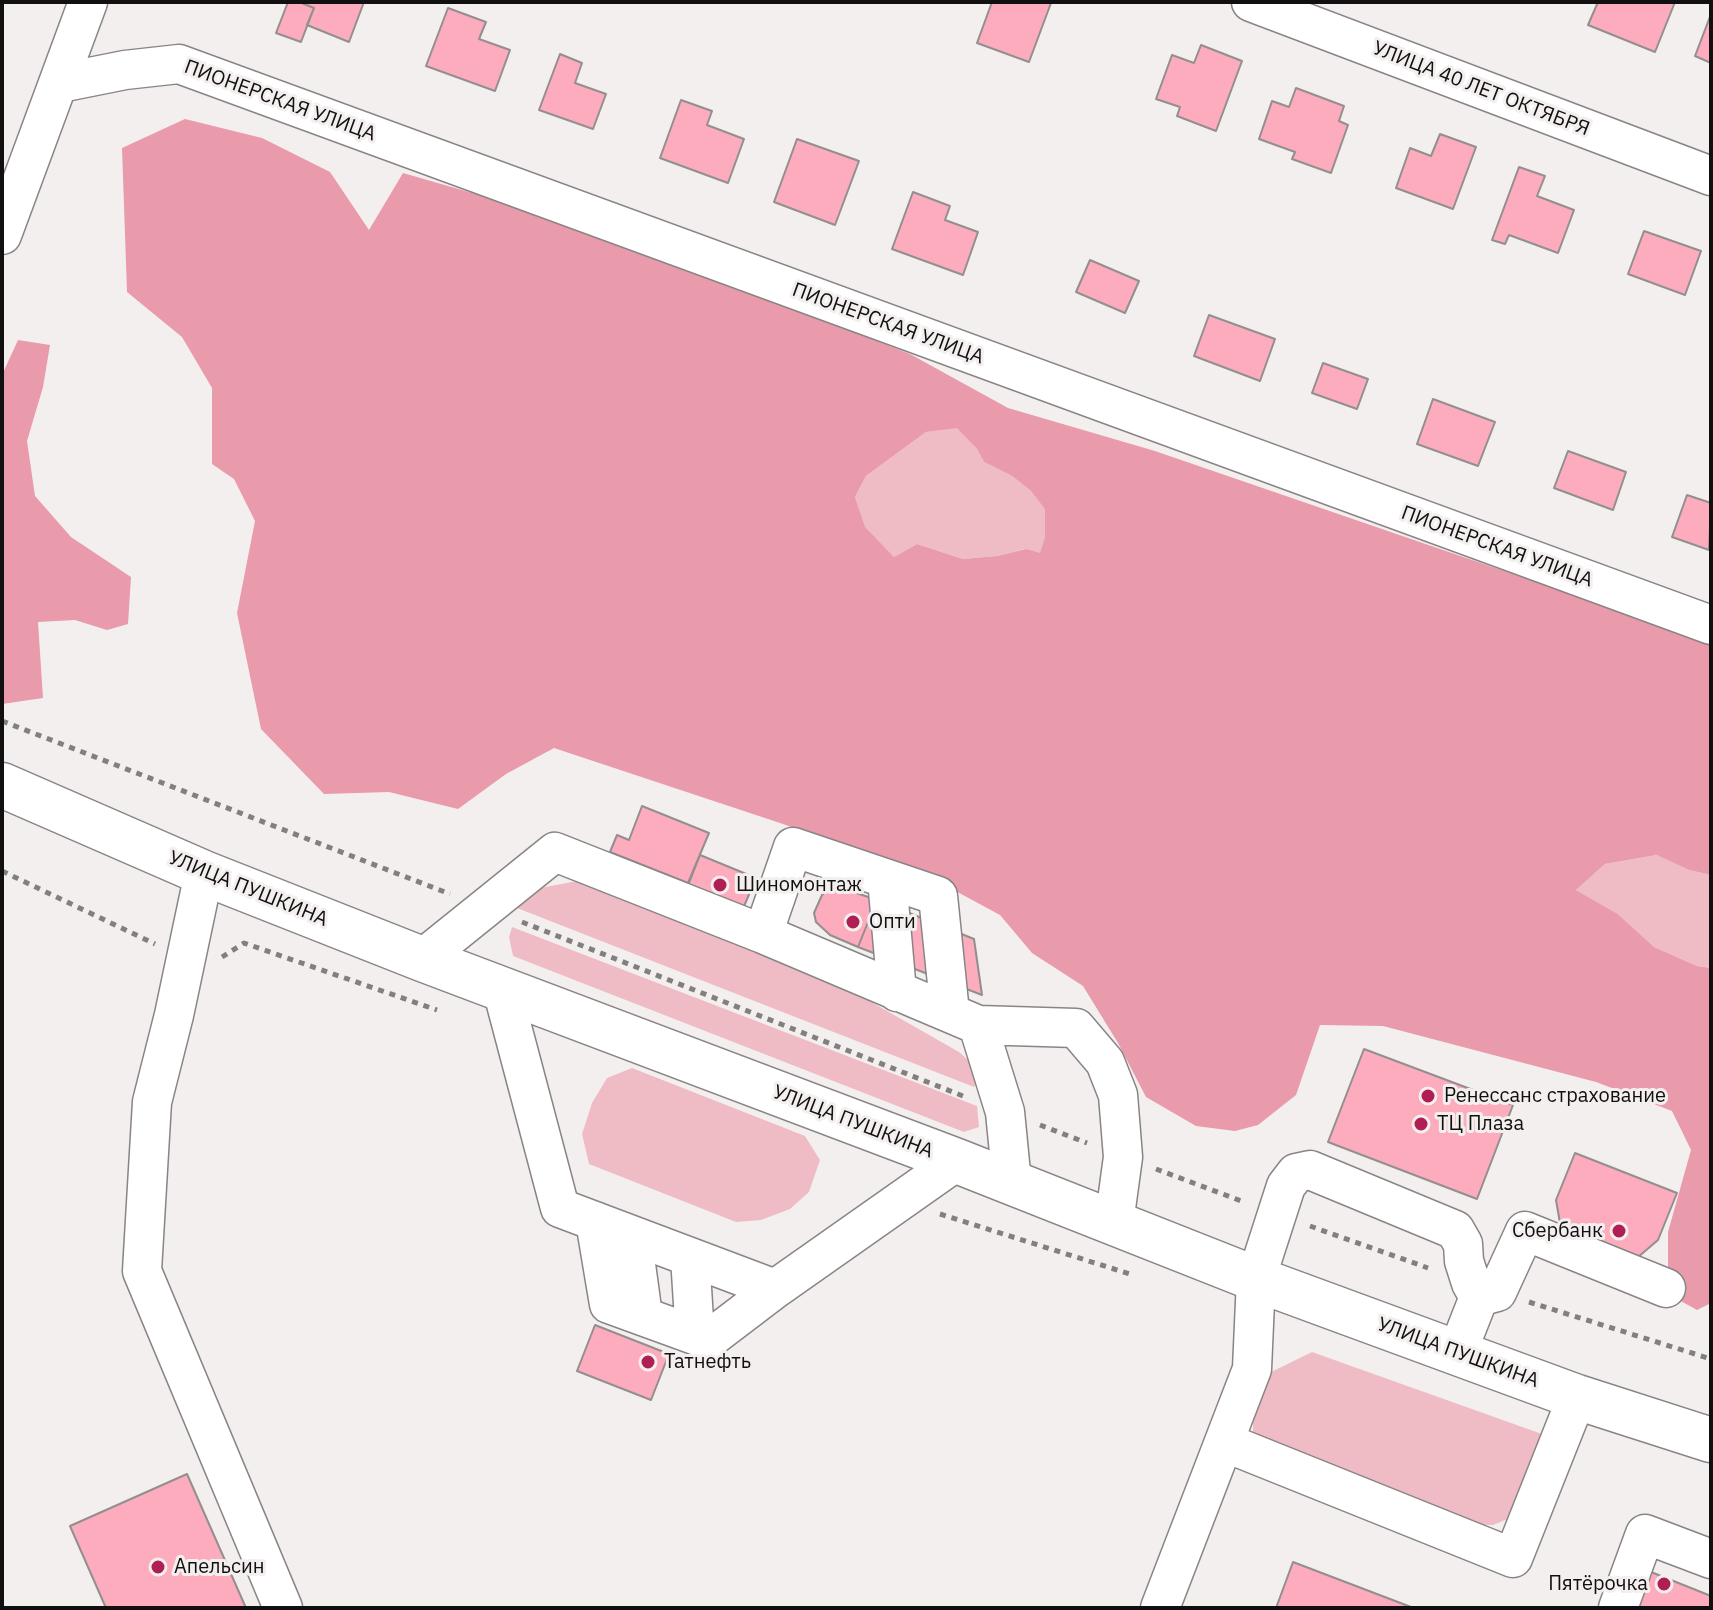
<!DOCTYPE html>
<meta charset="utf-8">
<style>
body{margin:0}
#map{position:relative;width:1713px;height:1610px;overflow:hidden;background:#f4efef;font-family:"IBM Plex Sans",sans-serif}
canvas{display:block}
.frame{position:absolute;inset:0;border:4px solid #110f0f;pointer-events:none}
</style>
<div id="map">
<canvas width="1713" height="1610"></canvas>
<div class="frame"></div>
</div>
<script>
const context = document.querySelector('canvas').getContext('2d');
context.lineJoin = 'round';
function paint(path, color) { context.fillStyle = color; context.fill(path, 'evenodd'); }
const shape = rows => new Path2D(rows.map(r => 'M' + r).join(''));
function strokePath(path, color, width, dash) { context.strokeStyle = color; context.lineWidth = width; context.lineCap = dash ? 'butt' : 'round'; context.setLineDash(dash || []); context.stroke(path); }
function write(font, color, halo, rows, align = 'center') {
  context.font = font + ' "IBM Plex Sans",sans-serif'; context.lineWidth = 6; context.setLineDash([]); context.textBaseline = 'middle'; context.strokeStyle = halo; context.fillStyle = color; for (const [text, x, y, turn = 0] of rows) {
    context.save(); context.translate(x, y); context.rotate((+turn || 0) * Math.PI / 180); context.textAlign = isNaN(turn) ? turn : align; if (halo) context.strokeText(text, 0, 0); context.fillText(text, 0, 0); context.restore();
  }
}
paint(shape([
 [957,427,977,449,984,462,1012,476,1031,491,1046,509,1045,537,1040,554,1025,549,997,556,963,559,917,544,894,557,865,528,855,497,866,476,926,432],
 [1658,855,1689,870,1711,875,1711,968,1697,966,1654,947,1618,914,1576,890,1605,864],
 [577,881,766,942,959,1052,983,1073,974,1087,517,908,540,888],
 [512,927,977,1106,979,1127,964,1132,513,956,509,937],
 [632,1068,805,1136,820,1160,809,1192,790,1209,761,1220,736,1222,589,1164,582,1134,592,1103,607,1078],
 [1312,1352,1542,1434,1520,1514,1493,1525,1460,1524,1253,1440,1253,1403,1269,1373]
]), '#efbcc6');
paint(shape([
 [185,119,262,138,330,172,369,230,403,173,580,224,910,354,1008,408,1155,451,1542,584,1630,605,1711,633,1711,875,1689,870,1657,855,1605,864,1576,890,1618,914,1654,947,1697,966,1711,968,1711,1303,1697,1310,1668,1294,1668,1232,1691,1150,1672,1111,1596,1082,1383,1026,1320,1025,1296,1095,1258,1125,1235,1131,1196,1126,1146,1097,1118,1043,1083,986,1032,953,1000,915,937,881,783,824,554,748,506,774,458,809,389,792,324,794,261,729,237,613,255,521,234,479,212,464,212,388,182,337,127,292,122,148],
 [957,428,977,449,984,462,1012,476,1031,491,1045,509,1045,537,1040,553,1026,549,997,556,963,559,917,544,894,557,865,527,855,497,866,476,926,432],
 [18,340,50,345,43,387,27,441,35,496,71,537,131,577,128,624,107,630,75,620,38,622,43,698,2,704,2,375]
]), '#e99aab');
const building = shape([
 [288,2,299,2,314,8,301,42,276,33,288,2],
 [299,2,364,2,349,42,307,25,314,8,299,2],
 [992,2,1051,3,1029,62,977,43,992,2],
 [1598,2,1675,2,1655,52,1588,25,1598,2],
 [448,8,486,22,479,39,510,50,495,91,426,66,448,8],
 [1711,14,1711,63,1695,56,1711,14],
 [1201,45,1242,61,1216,131,1177,116,1180,107,1156,99,1172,55,1194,63,1201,45],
 [560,54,582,63,575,83,606,94,593,129,539,110,560,54],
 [1296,88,1344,106,1339,121,1348,125,1331,173,1292,159,1295,152,1259,139,1272,101,1289,107,1296,88],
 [681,100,712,111,707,125,744,139,728,183,660,158,681,100],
 [1440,134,1476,147,1453,209,1396,188,1410,148,1431,156,1440,134],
 [797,139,859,161,835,225,774,202,797,139],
 [1519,167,1545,176,1537,196,1574,210,1558,253,1509,235,1505,244,1492,240,1519,167],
 [913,192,950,206,945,220,978,232,963,275,892,249,913,192],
 [1644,231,1701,251,1685,295,1628,274,1644,231],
 [1090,260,1139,281,1125,313,1076,292,1090,260],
 [1209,315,1275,339,1260,381,1194,356,1209,315],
 [1323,363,1368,379,1357,409,1312,393,1323,363],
 [1433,399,1495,422,1478,466,1417,444,1433,399],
 [1568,451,1626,472,1613,510,1554,488,1568,451],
 [1687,495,1711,503,1709,550,1672,537,1687,495],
 [642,806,709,833,688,883,610,852,617,835,629,840,642,806],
 [700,855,756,878,742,911,687,888,700,855],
 [839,887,877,900,858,947,830,935,816,922,814,913,822,895,829,889,839,887],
 [877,900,974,939,982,995,858,947,877,900],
 [1364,1049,1513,1105,1477,1199,1328,1142,1364,1049],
 [1575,1153,1677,1193,1658,1240,1637,1258,1561,1229,1556,1200,1575,1153],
 [595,1325,669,1354,651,1400,577,1371,595,1325],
 [187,1474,246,1608,106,1608,70,1526,187,1474],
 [1293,1562,1411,1607,1411,1608,1276,1608,1293,1562],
 [1651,1572,1711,1596,1711,1608,1637,1608,1651,1572]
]);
paint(building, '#fcacbc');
strokePath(building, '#938e8f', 2);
const minor = shape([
 [1251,2,1711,176],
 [60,83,125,70,179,64,1711,625],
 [2,235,88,2],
 [204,873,174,1015,152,1102,142,1271,283,1608],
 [887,879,897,992],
 [763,934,793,847,938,896,950,1013],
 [422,959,555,852,763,934,978,1025,1005,1112,1012,1183],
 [502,989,560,1208,775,1289],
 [978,1025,1076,1028,1105,1062,1118,1095,1123,1157,1114,1223],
 [595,1221,609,1304,708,1340,775,1289,957,1161],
 [632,1235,643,1316],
 [690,1257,695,1335],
 [1479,1297,1497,1292,1525,1231,1666,1288],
 [1224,1442,1513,1558,1577,1397],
 [1160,1608,1252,1369,1256,1279,1286,1186,1296,1173,1310,1170,1455,1230,1463,1244,1464,1261,1471,1283,1479,1297,1457,1353],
 [1618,1608,1645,1534,1711,1559]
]);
const major = shape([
 [2,785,204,873,422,959,957,1161,1256,1279,1577,1397,1711,1440]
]);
strokePath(minor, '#898485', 41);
strokePath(major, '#898485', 47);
strokePath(shape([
 [2,721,450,894],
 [2,871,155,944],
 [522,922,963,1096],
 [222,957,244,943,437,1010],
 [1040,1125,1087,1143],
 [1156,1169,1244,1202],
 [940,1214,1133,1275],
 [1310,1226,1428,1268],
 [1529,1302,1711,1359]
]), '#827f7f', 5, [6, 6]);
strokePath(minor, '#fff', 38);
strokePath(major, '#fff', 44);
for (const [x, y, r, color] of [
 [720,885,8,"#af1f54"],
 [853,922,8,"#af1f54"],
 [1428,1096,8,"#af1f54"],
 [1421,1124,8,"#af1f54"],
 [1619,1231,8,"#af1f54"],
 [648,1362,8,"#af1f54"],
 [158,1567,8,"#af1f54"],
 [1664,1584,8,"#af1f54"]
]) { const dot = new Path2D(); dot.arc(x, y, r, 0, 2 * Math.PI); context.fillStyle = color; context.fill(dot); strokePath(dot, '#f4efef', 3); }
write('20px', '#110f0f', '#f4efef', [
 ["УЛИЦА 40 ЛЕТ ОКТЯБРЯ",1481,89,21],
 ["ПИОНЕРСКАЯ УЛИЦА",280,101,20],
 ["ПИОНЕРСКАЯ УЛИЦА",888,324,20],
 ["ПИОНЕРСКАЯ УЛИЦА",1497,547,20],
 ["УЛИЦА ПУШКИНА",248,889,22],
 ["УЛИЦА ПУШКИНА",853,1122,21],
 ["УЛИЦА ПУШКИНА",1458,1353,20]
]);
write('20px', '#110f0f', '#f4efef', [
 ["Шиномонтаж",736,885],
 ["Опти",869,922],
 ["Ренессанс страхование",1444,1096],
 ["ТЦ Плаза",1437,1124],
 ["Сбербанк",1603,1231,"right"],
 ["Татнефть",664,1362],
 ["Апельсин",174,1567],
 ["Пятёрочка",1648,1584,"right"]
], 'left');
</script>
